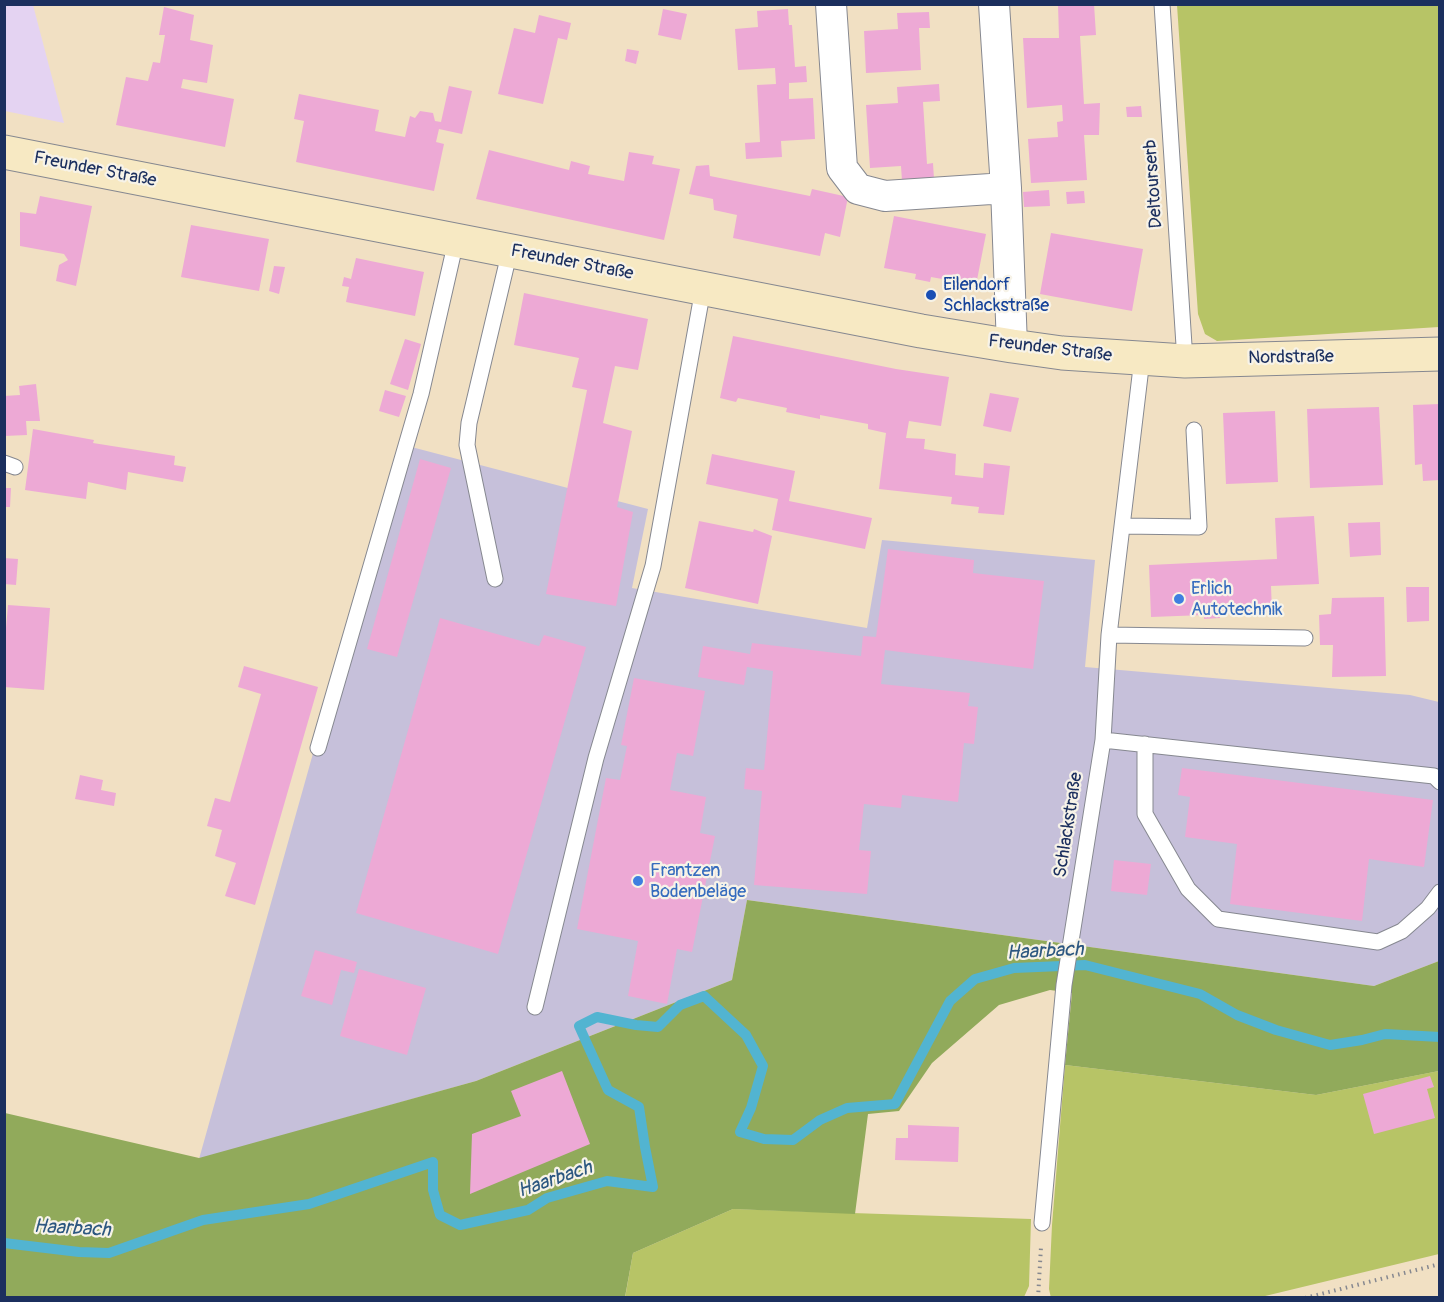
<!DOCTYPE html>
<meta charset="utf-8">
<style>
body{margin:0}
#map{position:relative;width:1444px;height:1302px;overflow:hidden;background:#f1e0c3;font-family:Pangolin,sans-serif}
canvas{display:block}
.frame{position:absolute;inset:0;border:6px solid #1b2f5e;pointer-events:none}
</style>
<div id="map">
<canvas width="1444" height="1302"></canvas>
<div class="frame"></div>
</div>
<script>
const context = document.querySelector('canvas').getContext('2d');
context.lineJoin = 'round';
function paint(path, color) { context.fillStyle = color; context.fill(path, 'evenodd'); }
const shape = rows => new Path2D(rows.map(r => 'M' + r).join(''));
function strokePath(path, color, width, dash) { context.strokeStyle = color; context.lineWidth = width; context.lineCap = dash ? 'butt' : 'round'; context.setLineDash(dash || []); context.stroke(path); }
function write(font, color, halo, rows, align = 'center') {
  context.font = font + ' Pangolin,sans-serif'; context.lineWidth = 4.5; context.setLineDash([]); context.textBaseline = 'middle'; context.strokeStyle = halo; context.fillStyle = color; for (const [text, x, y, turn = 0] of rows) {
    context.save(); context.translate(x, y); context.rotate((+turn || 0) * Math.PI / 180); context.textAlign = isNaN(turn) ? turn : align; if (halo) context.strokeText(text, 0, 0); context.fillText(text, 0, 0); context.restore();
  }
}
paint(shape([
 [4,5,33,5,64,123,5,111]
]), '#e4d3f2');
paint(shape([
 [400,444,648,509,632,588,867,628,882,540,1095,560,1085,667,1410,695,1439,702,1439,961,1374,986,747,900,732,980,476,1081,199,1159]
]), '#c6c0da');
paint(shape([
 [1177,5,1439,5,1439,327,1217,341,1205,334,1198,314],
 [1065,1065,1316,1095,1439,1071,1439,1254,1261,1297,1051,1298,1049,1289,1052,1225],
 [733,1209,1031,1219,1029,1286,1024,1297,625,1298,633,1253]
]), '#b7c466');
paint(shape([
 [747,900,1374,986,1439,961,1439,1071,1316,1095,1065,1065,1072,993,1050,990,999,1005,932,1063,899,1111,868,1114,855,1214,733,1209,633,1253,625,1297,5,1298,5,1113,199,1158,476,1081,732,980]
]), '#91aa5b');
strokePath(shape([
 [4,1243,79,1252,109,1253,203,1220,309,1204,433,1162,433,1190,440,1215,460,1225,528,1210,547,1198,607,1181,653,1187,645,1147,639,1107,608,1090,579,1026,597,1017,636,1025,658,1027,680,1005,704,996,746,1035,763,1066,751,1108,740,1132,764,1139,793,1140,820,1120,847,1108,895,1104,950,1001,975,979,1014,968,1085,965,1200,994,1237,1015,1276,1030,1330,1045,1362,1040,1385,1034,1440,1037]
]), '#52b4d1', 10);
paint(shape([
 [1058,4,1094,4,1096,35,1080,36,1084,104,1100,103,1099,135,1084,135,1087,180,1031,183,1028,139,1058,137,1057,122,1063,121,1062,105,1027,108,1023,38,1059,38],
 [164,7,194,15,190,40,213,45,207,83,183,79,181,88,234,99,225,147,116,125,126,77,148,81,153,62,160,63,165,35,159,35],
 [663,9,687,14,681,40,658,35],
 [788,9,789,25,792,25,795,67,806,66,807,82,789,83,789,99,813,98,815,139,781,141,782,157,746,159,745,143,760,142,757,85,776,84,775,68,738,70,735,29,758,27,757,11],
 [929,12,930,28,919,28,921,70,866,73,864,31,898,29,897,13],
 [539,15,571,23,567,40,558,38,543,104,498,94,514,28,535,33],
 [627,49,639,51,636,64,625,61],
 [939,84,940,101,923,102,927,164,933,163,934,179,902,181,901,166,870,168,866,105,898,103,897,87],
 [449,86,472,91,462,134,439,129,436,142,444,144,434,191,296,162,304,121,294,119,299,94,379,110,375,131,405,137,410,116,415,118,420,111,433,113,435,121,441,122],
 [1141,106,1142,117,1127,117,1126,107],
 [489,150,569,170,571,161,590,166,588,174,624,181,629,152,654,156,652,164,680,169,664,240,476,199],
 [709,165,710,176,810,196,812,189,848,197,840,237,825,233,820,256,733,238,737,215,714,210,713,199,689,194,696,166],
 [1049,190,1050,206,1024,207,1023,192],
 [1084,191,1085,203,1067,204,1066,192],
 [40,196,92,206,76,286,56,281,59,265,68,260,64,254,20,246,20,212,36,214],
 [894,216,986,234,976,285,931,277,930,282,915,279,916,274,884,268],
 [191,225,269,239,259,291,181,277],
 [1051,233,1143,249,1132,311,1040,294],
 [356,258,424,272,415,316,346,302,349,287,342,286,344,277,351,279],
 [274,266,285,267,279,294,269,291],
 [524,293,648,319,638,370,615,366,603,423,632,431,617,507,633,512,616,606,546,594,587,390,572,387,579,358,514,345],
 [733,336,896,369,949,377,941,426,909,421,906,438,925,439,924,449,956,454,955,475,983,478,984,463,1010,466,1004,515,978,513,979,507,951,504,952,497,879,489,886,433,868,429,868,424,820,415,820,419,786,412,787,408,738,398,736,402,720,398],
 [405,339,421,344,408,390,390,384],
 [36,384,40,421,26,421,27,435,4,436,4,396,20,395,19,386],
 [385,390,406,396,399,417,379,411],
 [990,393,1019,398,1011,432,983,426],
 [1440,404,1440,480,1423,481,1422,464,1415,465,1413,405],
 [1379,407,1383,485,1310,488,1307,409],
 [1275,411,1278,482,1226,484,1223,413],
 [33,429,94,440,93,443,175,456,174,465,186,467,183,482,128,472,126,490,88,482,86,499,25,490],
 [712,454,795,471,789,501,872,518,865,549,772,530,778,499,706,484],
 [420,459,451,468,397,657,367,649],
 [4,488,11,488,10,507,4,507],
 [1314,516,1319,584,1271,586,1272,612,1220,614,1220,618,1204,619,1204,615,1151,617,1149,565,1277,559,1275,518],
 [699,521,753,532,754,529,772,536,758,604,685,588],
 [1380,522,1381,555,1350,557,1348,523],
 [888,549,974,560,973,573,1044,581,1033,669,885,650,881,684,970,693,968,706,978,707,974,744,964,743,958,802,902,795,901,808,864,804,859,850,871,851,867,894,754,885,762,791,744,789,746,768,764,770,773,671,747,667,744,685,698,677,703,646,750,654,752,643,861,656,863,636,876,637],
 [4,558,18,559,16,585,4,584],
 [1406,587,1429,587,1429,621,1407,622],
 [1384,597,1386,676,1332,677,1333,645,1320,645,1319,615,1331,614,1332,598],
 [8,605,50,608,44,690,4,687,4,651],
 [440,618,539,646,544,635,586,647,498,954,356,913],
 [244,666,318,687,255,905,225,896,236,863,215,856,222,830,207,826,215,798,230,802,261,694,238,687],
 [634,678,705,691,693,756,677,753,670,790,706,797,700,833,715,836,692,952,677,949,667,1004,628,996,638,941,577,929,606,778,620,780,627,746,621,745],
 [1182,768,1433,800,1424,867,1369,859,1362,921,1230,904,1237,844,1185,837,1190,797,1178,795],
 [80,775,103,780,101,790,116,793,114,806,75,799],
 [1114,860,1151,864,1147,895,1111,891],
 [315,950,357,962,354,973,341,970,332,1005,301,996],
 [359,969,426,988,407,1055,340,1036],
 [562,1071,590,1144,470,1194,472,1134,521,1116,511,1091],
 [1430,1076,1434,1087,1427,1089,1435,1118,1374,1134,1363,1094],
 [908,1125,959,1127,958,1162,895,1160,896,1138,908,1138]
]), '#eda9d5');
const lane = shape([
 [1162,4,1185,361],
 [4,463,15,467],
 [1122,526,1199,527,1194,430],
 [495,579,467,445,469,423,510,250],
 [1109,635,1305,638],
 [1103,740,1434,776,1440,782],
 [1145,744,1145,814,1188,889,1218,919,1378,942,1402,931,1428,908,1440,892],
 [318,748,421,394,456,241],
 [535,1007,596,758,653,566,703,289],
 [1042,1223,1064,985,1103,740,1109,635,1142,359]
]);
const street = shape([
 [831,4,842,168,858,189,885,196,1006,188],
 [994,4,1006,188,1012,346]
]);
const secondary = shape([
 [4,152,921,331,1012,346,1062,353,1185,361,1440,354]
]);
strokePath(lane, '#868890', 17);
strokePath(street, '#868890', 32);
strokePath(secondary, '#868890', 35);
strokePath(shape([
 [1038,1298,1041,1247],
 [1305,1298,1440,1264]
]), '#868890', 4, [1.5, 4.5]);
strokePath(lane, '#fff', 15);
strokePath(street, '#fff', 30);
strokePath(secondary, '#f7e9c3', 33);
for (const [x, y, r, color] of [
 [931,295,6,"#1a4fb4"],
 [1179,599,6,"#3f7fe0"],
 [638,881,6,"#3f7fe0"]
]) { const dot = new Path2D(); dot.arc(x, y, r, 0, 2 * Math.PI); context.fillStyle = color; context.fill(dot); strokePath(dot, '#f7f3e8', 2); }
write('18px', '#1b2f5e', '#f7f3e8', [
 ["Freunder Straße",95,170,11],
 ["Deltourserb",1154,184,-94],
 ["Freunder Straße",572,263,11],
 ["Freunder Straße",1050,349,7],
 ["Nordstraße",1291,358,-1],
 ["Schlackstraße",1069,825,-81]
]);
write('18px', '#164399', '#f7f3e8', [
 ["Eilendorf",943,285],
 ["Schlackstraße",943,306]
], 'left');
write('18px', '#366cbe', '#f7f3e8', [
 ["Erlich",1191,589],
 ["Autotechnik",1191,610],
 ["Frantzen",650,871],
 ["Bodenbeläge",650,892]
], 'left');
write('italic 20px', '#2c5780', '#f7f3e8', [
 ["Haarbach",1045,952,-3],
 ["Haarbach",555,1180,-19],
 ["Haarbach",72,1229,3]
]);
</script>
